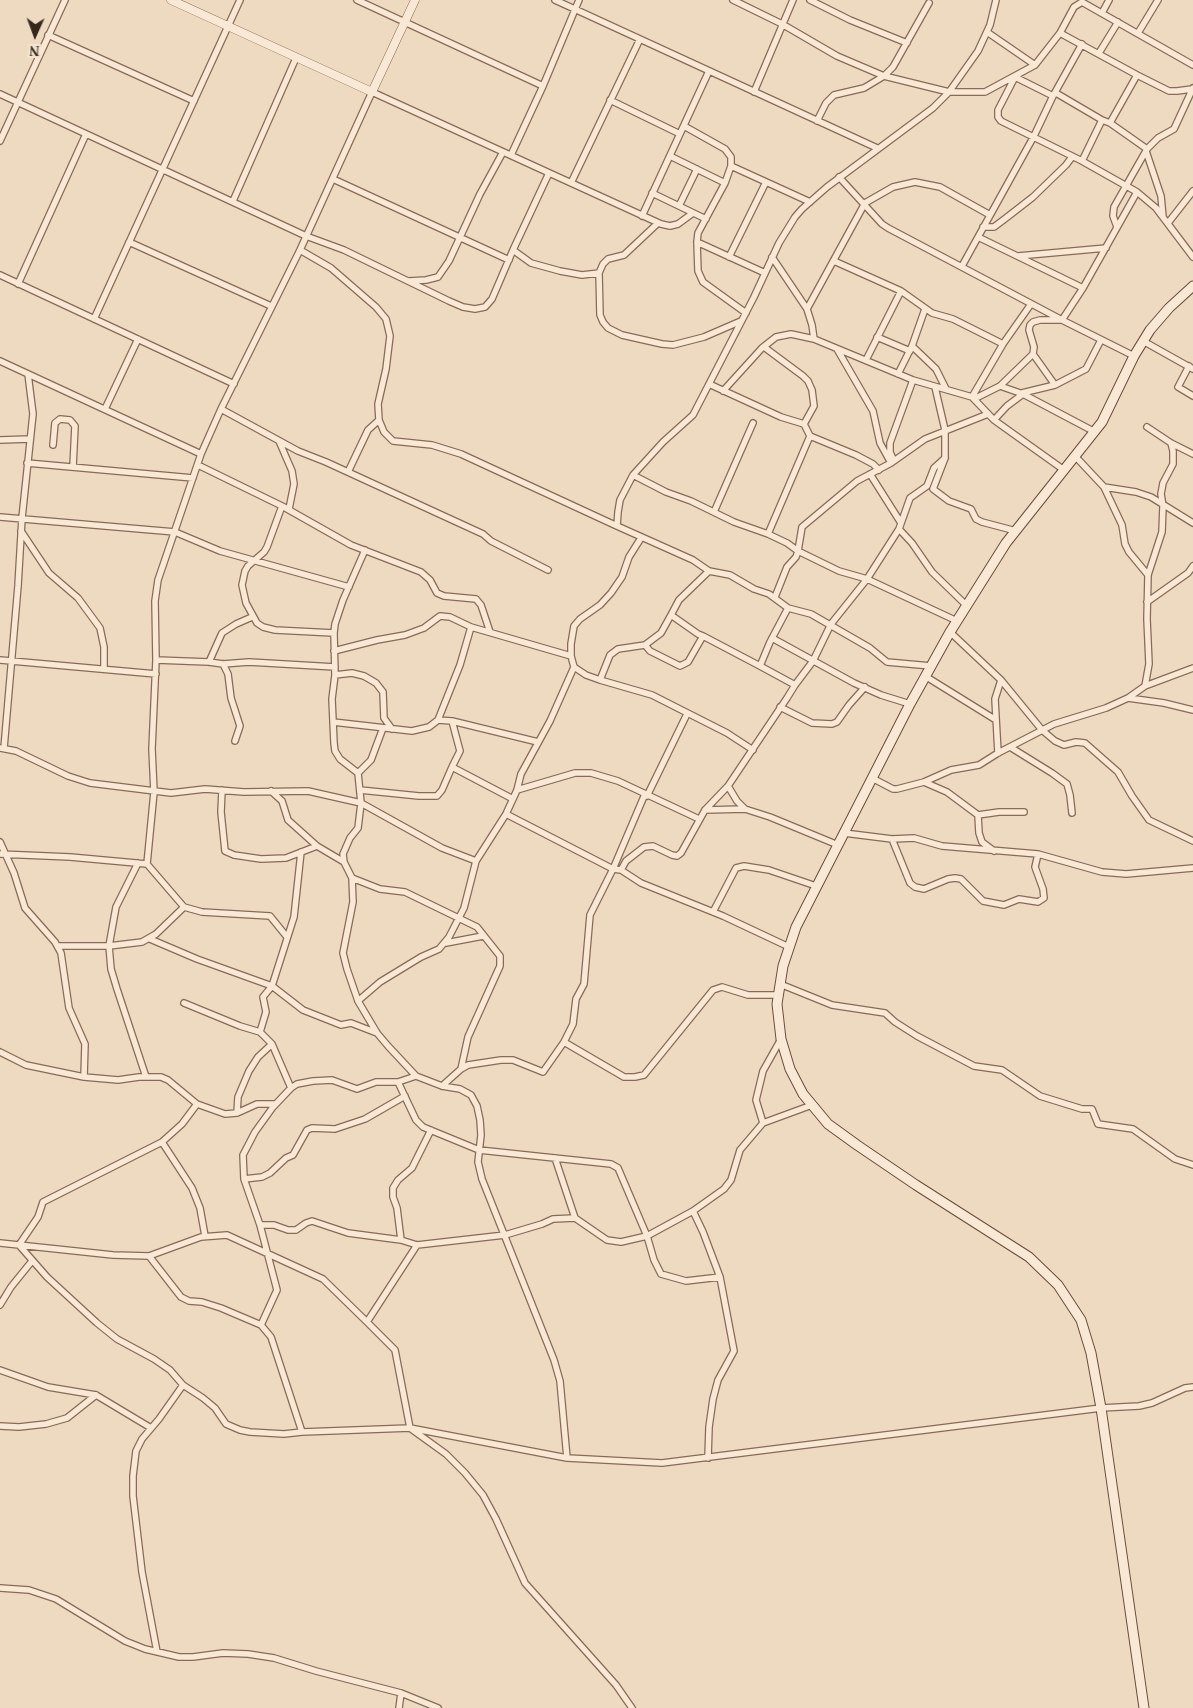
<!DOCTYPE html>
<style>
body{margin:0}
#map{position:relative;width:1193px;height:1708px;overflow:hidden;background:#eedac1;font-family:"Times New Roman",serif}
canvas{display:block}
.north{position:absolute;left:10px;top:10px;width:50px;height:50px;-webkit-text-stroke:4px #f5e5d0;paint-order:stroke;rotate:182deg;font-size:14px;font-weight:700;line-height:20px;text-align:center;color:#37261d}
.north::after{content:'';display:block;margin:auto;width:18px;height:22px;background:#37261d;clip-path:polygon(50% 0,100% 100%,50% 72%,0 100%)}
</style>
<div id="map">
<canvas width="1193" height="1708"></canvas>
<div class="north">N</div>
</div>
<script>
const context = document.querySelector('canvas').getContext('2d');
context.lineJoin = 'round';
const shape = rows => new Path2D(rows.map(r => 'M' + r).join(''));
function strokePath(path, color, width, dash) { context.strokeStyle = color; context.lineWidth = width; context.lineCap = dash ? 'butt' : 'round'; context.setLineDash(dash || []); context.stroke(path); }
const minor = shape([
 [357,0,543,86],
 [555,0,877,148],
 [733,0,782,24,837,56,884,76,949,92,985,92,1035,65,1060,33,1074,7,1082,2,1193,65],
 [810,0,850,20,907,43],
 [1102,13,1109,0],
 [987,32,1035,65],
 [1060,33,1137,75,1169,91,1177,91,1192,89],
 [1138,33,1158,0],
 [48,35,194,101],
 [1099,53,1118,22],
 [754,92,793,0],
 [1056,93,1102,120,1110,123,1147,149],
 [0,94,306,236,344,250,449,301,463,307,475,309,485,307,492,299,513,250,549,173],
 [1053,96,1015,77,998,110,998,117,1001,121,1082,161,1137,192,1156,208,1193,257],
 [610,100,680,134],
 [817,121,826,103,834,95,864,88,884,76,893,67,929,3],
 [1110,123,1137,75],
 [684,126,725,149,731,157,731,166,725,183,698,233,697,242,698,271,703,282,746,313],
 [0,141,65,0],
 [1146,151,1161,196,1163,217],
 [511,155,543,86,579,0],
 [670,156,725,183],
 [1082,161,1102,120],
 [731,166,810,202],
 [839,177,882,224,888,228,1062,320,1134,356],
 [333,179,509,260],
 [571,183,640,39],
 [652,193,706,219],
 [233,201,296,58],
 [679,206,697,169],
 [642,216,709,71],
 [658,223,624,255,608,259,603,264,599,273,600,315,603,322,608,328,622,335,662,344,673,345,704,337,741,321],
 [1168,223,1193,191],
 [983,227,994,227,1006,218,1033,197,1066,165,1072,157],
 [1117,227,1113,216,1114,207,1147,149,1158,138,1174,129,1193,88],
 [978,237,1083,288],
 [129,242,271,306],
 [697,242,765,273],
 [300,250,331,268,376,307,386,319,390,336,386,369,378,404,379,420,384,432,393,441,432,445,461,454,617,526,618,512,620,500,633,475,663,442,693,415,754,297,779,243,795,217,802,209,827,187,933,108,949,92,978,51,990,25,996,0],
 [513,250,531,263,560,271,582,275,599,273],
 [1018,256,1106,248],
 [729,257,766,182],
 [772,257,807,309,812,325,814,339,913,380,972,397,994,420,1064,470],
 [834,261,901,291,932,313,953,319,1003,344],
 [962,266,1034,136,1053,96,1082,44],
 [0,275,234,384],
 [409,281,426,280,438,277,449,261,480,194,503,152],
 [18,284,86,134],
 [807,309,865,203,893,187,915,182,940,187,990,215],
 [94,319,240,0],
 [877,337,910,351],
 [1143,341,1193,369],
 [912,346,936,369,946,389],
 [764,347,803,376,808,381,812,390,814,406,804,424],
 [837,349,873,411,880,443,891,463],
 [1033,354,1055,385],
 [866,360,901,291],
 [0,361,201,454],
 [1189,366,1178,387,1193,396],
 [898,374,912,346,925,309],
 [709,384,781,417,804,424,810,436,856,455,873,464,879,470],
 [1000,386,1023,394,1095,432],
 [935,387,945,430,945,458,933,489,949,501,971,509,976,519,982,522,1016,531],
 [723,391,762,348,776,337,791,334,814,339],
 [1022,393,1055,385,1086,369,1101,340],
 [972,397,1003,344,1031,304],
 [974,399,1000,386,1033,354,1034,347,1029,330,1030,325,1033,322,1040,320,1062,320,1083,288,1137,192],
 [105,409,138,339],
 [221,409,298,451,326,462,483,534,491,541,548,570],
 [994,420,1007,406,1023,394],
 [1147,427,1171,443,1193,454],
 [0,440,29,439],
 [279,441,292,471,294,484,289,509],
 [53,445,55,423,60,419,70,420,75,426,73,467],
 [1075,456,1104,487,1136,492,1151,497,1193,523],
 [893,459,890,452,890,443,913,380],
 [27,463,193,478],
 [198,465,282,506,351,545,421,572,430,580,437,593,444,596,476,599,481,605,490,632],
 [348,472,368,430,379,420],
 [870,474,901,523],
 [633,475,666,492,691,501,734,522,768,534,810,436],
 [1104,487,1122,525,1125,544,1129,552,1148,575],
 [282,506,267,547,264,552,248,566,245,571,242,585,246,603,257,623,263,627,275,630,334,633],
 [714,512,753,423],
 [0,517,175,532,220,551,349,587],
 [617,526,693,560,709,571,730,575,754,589,769,594,788,608,811,614,870,648,887,662,931,666],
 [899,529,912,543,932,572,966,605],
 [21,531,49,573,78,598,100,628,104,647,104,669],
 [768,534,787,543,798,551,802,527,857,481,891,463,925,439,988,414],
 [365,550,343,600,335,624,334,633,335,675,332,699,334,743,335,751,340,759,358,773,361,803,358,828,350,838,343,854,344,862,352,878,353,902,343,953,347,969,358,1001,377,1033,388,1046,416,1076,442,1086,460,1089,471,1095,477,1106,480,1120,481,1135,478,1162,482,1179,554,1360,560,1381,567,1458],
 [775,597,787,567,796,557,798,551,839,571,867,579,899,529,910,498,927,486,934,468,945,458],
 [1147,602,1188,573,1193,566],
 [950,632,1001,680,1042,730,1055,741,1064,745,1076,742,1085,743,1118,772,1132,796,1149,820,1193,841],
 [703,636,698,634,671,615,679,600,709,571],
 [772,638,854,683,881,695,910,704],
 [645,645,650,651,680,666,688,662,703,636,760,666],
 [334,651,377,640,405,635,424,628,440,616,450,617,471,627,571,656],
 [0,660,156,674],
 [156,660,209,662,223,664,249,662,335,667],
 [209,662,222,633,236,624,252,617],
 [223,664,228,674,231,698,240,726,235,741],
 [574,667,586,675,600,680,652,695,727,733,753,750],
 [335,675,352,673,364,676,376,683,383,692,384,718,392,729],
 [925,676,996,720],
 [600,680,610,655,618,649,645,645,661,633,671,615],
 [795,685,813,661,831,624,867,579,957,621],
 [1145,686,1149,664,1147,619,1148,575,1162,532,1163,506,1161,494,1163,483,1173,464,1173,451,1171,443],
 [1128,698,1164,703,1193,710],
 [780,707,812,723,832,724,837,722,849,705,865,687],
 [438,720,460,665,471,627],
 [452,721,538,742],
 [333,722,412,731,429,727,438,720,452,721,460,751,452,767,513,799],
 [1010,747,1052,773,1067,784,1070,795,1072,813],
 [0,748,16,751,68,776,90,783,171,793,205,789,244,792,308,791,361,803,442,848,476,861],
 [4,748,18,586,22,518,33,414,28,374],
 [998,753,995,699,1001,680],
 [358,773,371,760,383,728],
 [872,778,893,789,897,789,924,782,951,770,979,765,998,753,1054,724,1106,708,1128,698,1145,686,1193,668],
 [924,782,947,792,978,815,979,833,982,842,994,851],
 [728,786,737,801,745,809,770,817,838,845],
 [222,790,221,812,225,851,234,855,261,859,286,858,317,846],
 [360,790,419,796,437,796,442,790,452,767],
 [517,790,575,773,591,773,618,781,699,819],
 [271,791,282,801,288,820,317,846,344,862],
 [647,796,687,714],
 [705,810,745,809],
 [506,814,613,869,621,870,641,883,723,916,789,947],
 [978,815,999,812,1024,812],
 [844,833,892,839,914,838,942,846,1038,854,1102,872,1126,874,1193,868],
 [892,839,910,883,915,887,924,889,948,879,955,878,961,879,983,901,1004,905,1019,899,1038,902,1044,898,1043,889,1035,867,1038,854],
 [0,842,14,873,25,908,55,942,61,953,69,1008,85,1044,84,1077],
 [0,854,70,857,147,864,184,907,202,912,270,916,287,937],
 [138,863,116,907,109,946,111,969,117,989,146,1077],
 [147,864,154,792,152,749,156,660,155,601,158,580,201,454,221,409,300,250,372,92,661,224,670,226,678,224,693,213],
 [621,870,626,861,644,847,653,846,672,855,677,856,681,853,705,810,728,786,787,698,795,685,760,666,770,642,788,608],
 [352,878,380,889,405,892,477,927,500,956,500,966,468,1037,461,1069],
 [713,912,736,868,744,866,769,870,816,886],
 [150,939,197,959,272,986,303,1010,341,1025,351,1023,377,1033],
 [446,943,483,936],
 [58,946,109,946,142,942,156,934,184,907],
 [780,984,832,1005,885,1013,895,1022,917,1036,974,1066,1002,1070,1040,1096,1082,1109,1092,1109,1098,1124,1133,1129,1175,1159,1193,1165],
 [358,1001,380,982,421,957,439,949,449,937,464,908,476,861,506,814,517,790,521,774,550,721,574,667,571,656,571,644,574,626,580,619,600,605,611,593,622,577,629,557,641,538],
 [184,1003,240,1026,260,1032],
 [564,1042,624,1077,635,1077,644,1075,713,990,722,987,748,995,778,995],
 [0,1052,26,1065,84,1077,118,1080,139,1077,161,1077,168,1080,197,1104,225,1114,237,1113,257,1104,275,1104],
 [398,1082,416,1120,423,1127,479,1150,611,1164,618,1168,647,1236,693,1211],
 [442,1086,461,1069,468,1065,501,1060,513,1060,543,1072,564,1042,573,1024,576,999,584,984,590,915,613,869,645,794],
 [291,1088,272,1044,260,1032,266,1012,263,997,272,986,294,917,301,852],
 [197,1104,182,1124,162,1142,43,1202,38,1217,19,1245,47,1277,97,1323,117,1339,154,1359,170,1370,183,1385,203,1398,215,1408,226,1424,240,1430,250,1432,284,1434,302,1432,410,1428,567,1458,662,1463,1101,1408,1139,1406,1152,1403,1185,1388,1193,1387],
 [237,1113,238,1097,249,1071,258,1057,272,1044],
 [763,1123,812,1105],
 [162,1142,192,1188,200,1208,205,1236],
 [555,1158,575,1218],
 [244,1179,262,1177,270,1173,286,1158,293,1155,307,1130,312,1128,335,1129,365,1119,405,1096],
 [260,1225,274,1225,288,1230,296,1230,306,1223,312,1221,348,1233,401,1240,417,1245,505,1235,542,1224,553,1219,575,1218,607,1240,621,1242,647,1236,654,1260,661,1274,686,1281,720,1277],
 [401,1240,397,1208,393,1197,393,1188,398,1180,412,1168,431,1130],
 [0,1243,113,1255,149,1256,201,1237,227,1235,323,1279,367,1322],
 [417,1245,367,1322,395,1350,410,1428,446,1454,465,1473,483,1495,496,1519,525,1583,616,1685,632,1708],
 [149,1256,181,1297,189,1301,202,1302,221,1308,261,1325],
 [0,1305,11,1287,32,1261],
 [0,1370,48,1387,96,1395,151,1428],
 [0,1426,19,1427,46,1424,67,1418,96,1395],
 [302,1432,271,1337,261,1325,277,1290,260,1225,244,1179,243,1155,255,1132,273,1107,291,1088,297,1084,313,1081,332,1080,357,1089,376,1082,398,1082,416,1076],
 [708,1458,709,1427,713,1399,718,1380,734,1351,720,1277,703,1232,693,1211,724,1189,731,1180,740,1150,763,1123,756,1100,763,1071,781,1039],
 [0,1588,29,1590,56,1599,125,1641,145,1649,179,1657,193,1657,223,1653,248,1654,274,1658,316,1671,401,1693,438,1708],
 [157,1652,142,1572,133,1496,133,1476,136,1451,142,1439,159,1419,183,1385],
 [399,1708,401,1693]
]);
const tertiary = shape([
 [171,0,372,92,415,0]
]);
const secondary = shape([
 [1144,1708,1101,1408,1091,1353,1081,1320,1058,1285,1029,1257,916,1185,857,1145,828,1124,803,1094,790,1069,781,1039,777,1004,783,966,796,927,910,704,950,632,1006,543,1102,422,1134,356,1150,330,1169,308,1193,286]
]);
strokePath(minor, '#876a58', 8);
strokePath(tertiary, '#876a58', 9);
strokePath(secondary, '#694c3c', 11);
strokePath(minor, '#f9e8d4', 5.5);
strokePath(tertiary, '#f9e8d4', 8);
strokePath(secondary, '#f9e8d4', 9);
</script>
